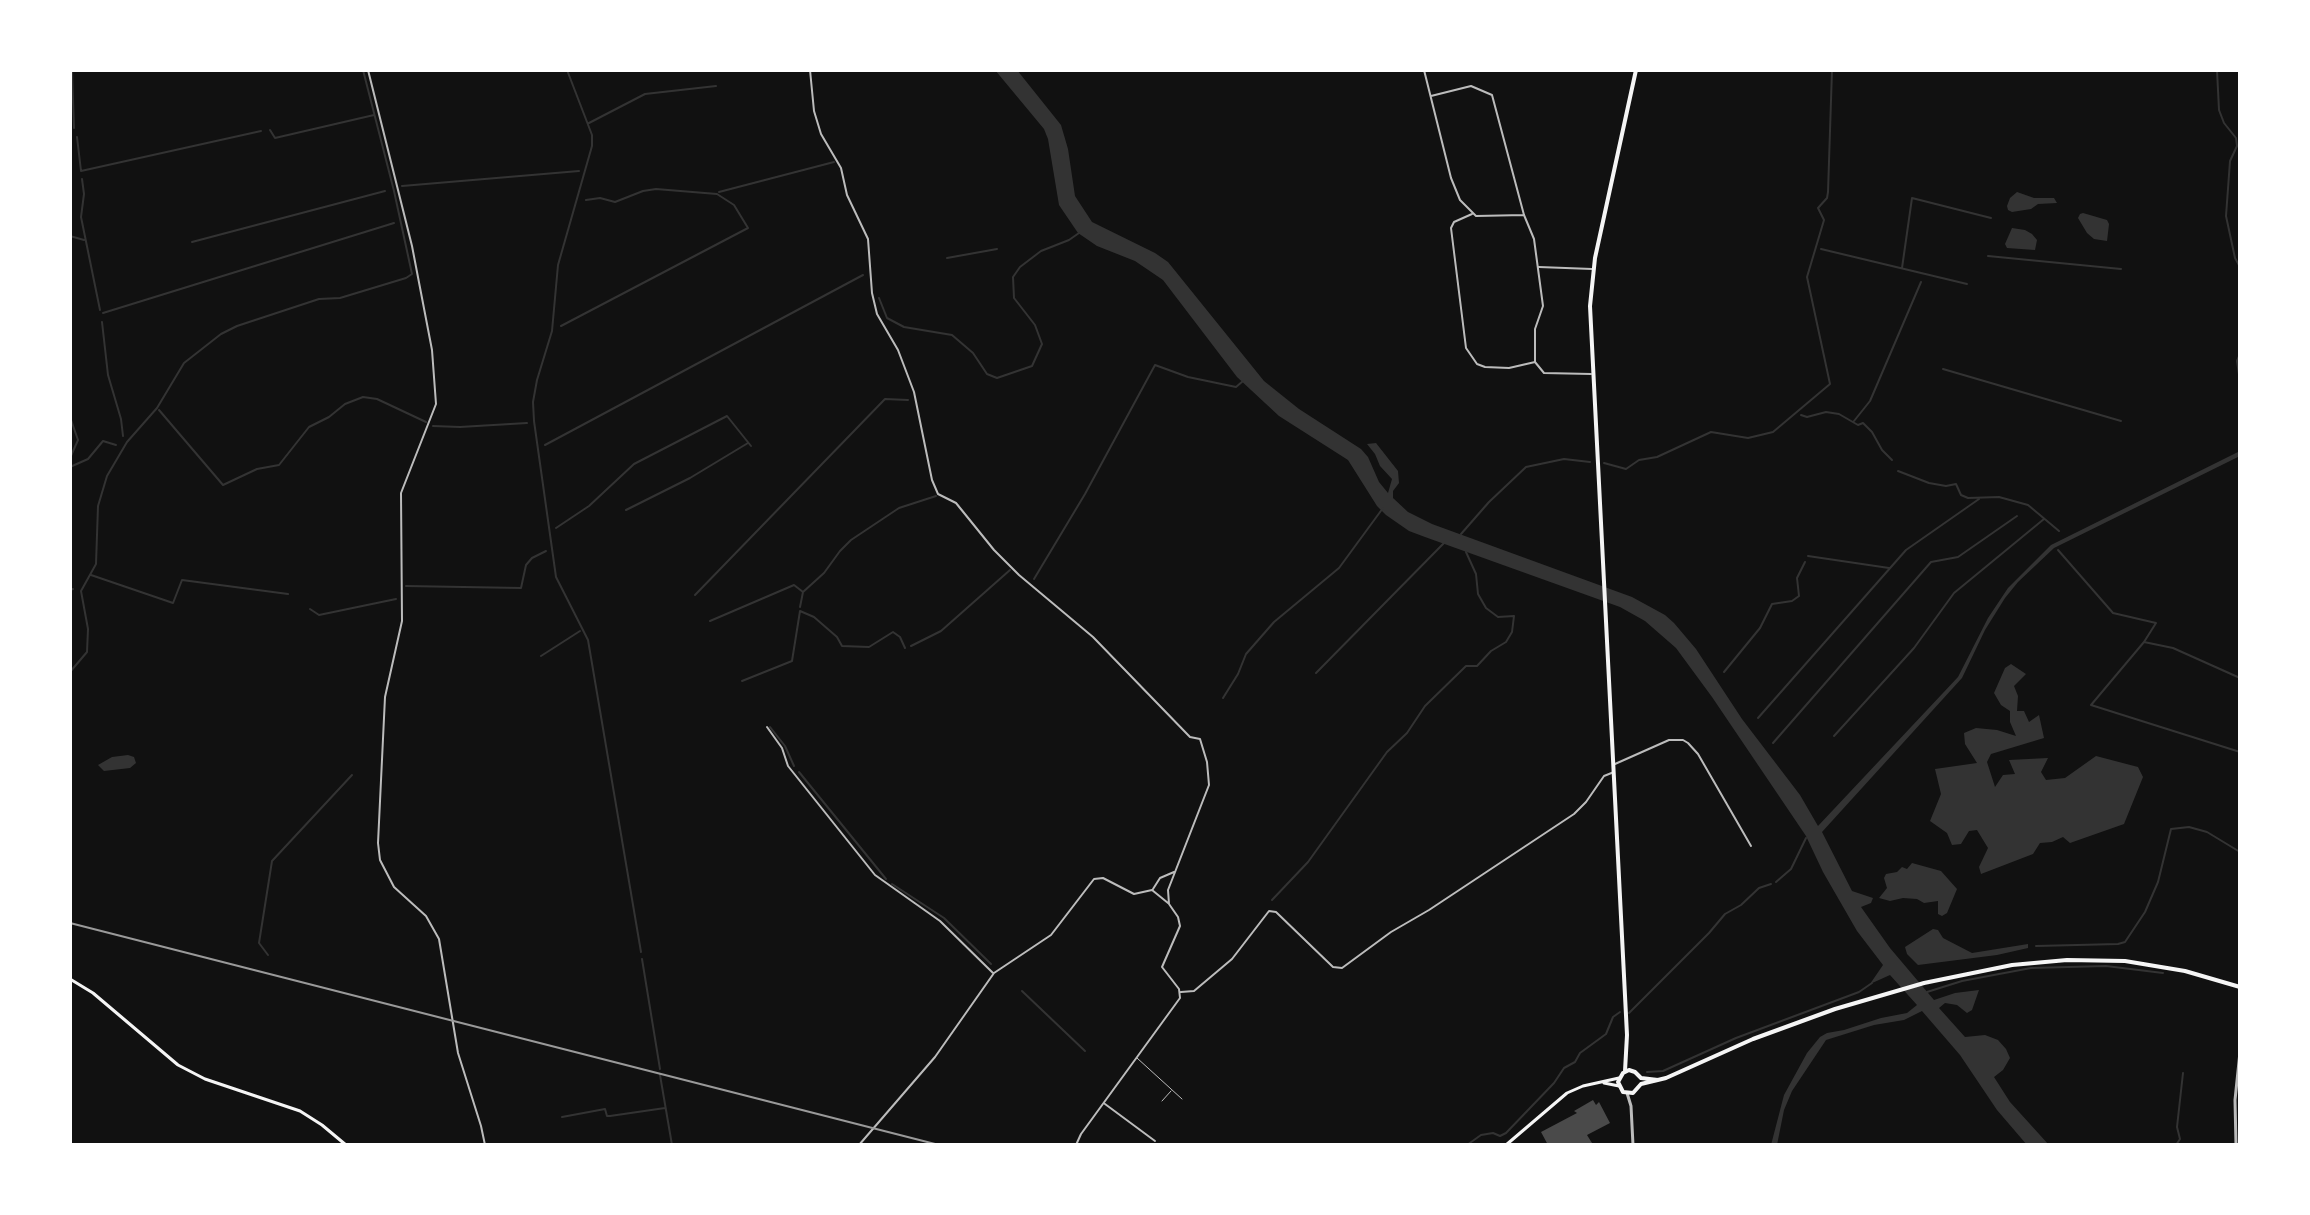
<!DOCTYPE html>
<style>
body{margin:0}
#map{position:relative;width:2310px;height:1215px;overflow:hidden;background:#111;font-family:"Alegreya Sans",sans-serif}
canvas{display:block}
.frame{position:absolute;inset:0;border:72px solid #fff;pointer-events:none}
</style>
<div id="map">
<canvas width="2310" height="1215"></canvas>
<div class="frame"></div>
</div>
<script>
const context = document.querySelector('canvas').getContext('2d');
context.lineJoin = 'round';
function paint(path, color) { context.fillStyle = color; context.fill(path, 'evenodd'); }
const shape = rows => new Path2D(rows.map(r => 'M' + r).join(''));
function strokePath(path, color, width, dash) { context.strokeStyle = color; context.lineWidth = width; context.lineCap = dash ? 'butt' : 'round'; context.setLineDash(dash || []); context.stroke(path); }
paint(shape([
 [995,70,1017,70,1061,125,1068,149,1075,196,1092,222,1155,253,1168,262,1264,381,1299,409,1361,449,1368,457,1379,482,1388,493,1392,479,1380,466,1375,454,1367,444,1376,443,1398,471,1399,483,1393,491,1393,498,1408,512,1432,524,1632,597,1665,615,1674,623,1696,649,1742,719,1800,795,1818,826,1958,677,1988,618,2008,588,2051,545,2240,451,2240,456,2054,548,2018,582,2005,598,1985,630,1962,678,1822,832,1852,891,1873,898,1871,903,1861,907,1890,948,1934,1000,1955,993,1979,990,1972,1010,1967,1013,1957,1005,1945,1003,1939,1008,1965,1037,1985,1035,1998,1040,2006,1049,2010,1058,2003,1070,1994,1077,2010,1102,2049,1145,2027,1145,1997,1110,1960,1055,1922,1011,1904,1020,1874,1025,1826,1040,1792,1091,1784,1110,1777,1145,1771,1145,1784,1095,1807,1053,1820,1037,1827,1033,1844,1030,1881,1018,1907,1013,1917,1005,1890,975,1870,984,1883,965,1857,931,1823,872,1806,836,1712,697,1676,648,1645,621,1620,607,1425,537,1409,531,1386,515,1377,506,1348,460,1279,416,1237,377,1163,280,1135,261,1097,246,1078,233,1059,205,1048,139,1044,129],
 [2017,192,2034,198,2054,198,2057,203,2038,204,2031,209,2012,212,2008,210,2007,206,2010,198],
 [2083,213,2107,220,2109,224,2107,241,2094,239,2087,233,2078,218,2080,214],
 [2012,228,2025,230,2032,234,2037,240,2035,250,2007,248,2005,244],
 [2011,664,2026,674,2014,686,2018,696,2017,711,2024,711,2029,722,2039,715,2044,738,1991,754,1987,762,1995,787,2003,775,2015,774,2009,760,2048,758,2041,772,2046,780,2065,778,2096,756,2138,767,2143,777,2124,824,2070,843,2063,837,2052,842,2040,843,2033,854,1981,874,1979,867,1988,848,1977,830,1969,831,1961,844,1952,845,1947,833,1930,821,1941,794,1935,769,1977,763,1965,744,1964,733,1976,728,1997,730,2016,736,2010,722,2010,711,2001,705,1994,693,2005,668],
 [128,755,134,757,136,763,130,768,104,771,98,765,112,757],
 [1912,863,1941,871,1957,889,1947,913,1942,916,1938,914,1938,901,1924,903,1917,899,1903,898,1890,901,1879,898,1887,888,1884,878,1886,874,1897,872,1902,867,1907,869],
 [1933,929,1938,930,1943,938,1972,953,2028,944,2028,948,1997,955,1918,965,1907,954,1905,947]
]), '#333');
strokePath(shape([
 [72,70,74,128],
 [567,70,592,135,592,146,558,265,552,331,537,380,533,402,534,421,556,577,588,640,641,952],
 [2217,70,2219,110,2224,123,2236,138,2237,146,2230,161,2226,216,2235,258,2240,267],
 [589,123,645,94,716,86],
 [270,130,275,138,374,115],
 [77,137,81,171,261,131],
 [82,179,84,194,81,217,100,310],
 [402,186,579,171],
 [719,192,834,162],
 [70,236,84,240],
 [192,242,385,191],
 [1821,249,1967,284],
 [1988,256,2121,269],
 [947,258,997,249],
 [1902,268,1912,198,1991,218],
 [879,298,887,318,904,327,952,335,973,353,987,374,997,378,1032,366,1042,344,1035,325,1014,298,1013,277,1020,267,1041,251,1069,240,1079,233],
 [103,313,394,223],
 [102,322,108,375,121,419,123,436],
 [561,326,748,228,734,205,717,194,656,189,643,191,615,202,600,198,586,200],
 [2240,354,2237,361,2240,381],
 [1943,369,2121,421],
 [159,410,223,485,257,469,279,465,309,427,329,417,345,404,363,397,377,399,426,422],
 [1801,415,1807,417,1826,412,1839,414,1858,425,1863,423,1872,432,1882,450,1892,460],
 [70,417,78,440,70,458],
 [1854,421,1870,401,1921,282],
 [433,426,460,427,527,423],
 [545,445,863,275],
 [1604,463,1626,469,1639,460,1657,457,1711,432,1748,438,1773,432,1830,384,1807,277,1824,220,1818,208,1827,198,1828,192,1832,70],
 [70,467,88,459,103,441,116,445],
 [1898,471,1929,483,1946,486,1956,484,1961,495,1968,498,1999,497,2028,505,2059,531],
 [626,510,690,478,748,443],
 [556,528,589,506,634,464,727,416,751,446],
 [1461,534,1489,502,1526,467,1564,459,1590,462],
 [2058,550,2113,613,2156,623,2144,642,2091,705,2240,752],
 [1808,556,1889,568],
 [91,575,173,603,182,580,288,594],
 [1034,579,1085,494,1155,365,1188,377,1236,387,1243,381],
 [406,586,521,588,526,565,532,558,546,551],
 [70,590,73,589],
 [695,595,885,399,908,400],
 [800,607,803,592,824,573,840,551,851,540,899,508,936,496],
 [310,609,319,615,396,599],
 [710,621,794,585,803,592],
 [2144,642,2173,648,2240,678],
 [911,646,941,631,1010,570],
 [541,656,580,631],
 [70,672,87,652,88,629,81,591,96,564,98,506,107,476,127,442,157,408,184,363,221,334,237,326,319,299,340,298,406,278,412,274,394,191,363,70],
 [1724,672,1760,628,1772,604,1792,601,1799,596,1797,578,1805,562],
 [1316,673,1444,543],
 [742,681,792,661,800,611,814,617,837,637,842,646,869,647,893,632,900,637,905,648],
 [1223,698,1238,674,1246,654,1274,622,1339,568,1383,508],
 [1758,718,1906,550,1979,499],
 [770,727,785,746,794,766],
 [1834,736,1914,648,1954,593,2044,519],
 [1773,743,1931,562,1958,557,2017,516],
 [799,772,886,879],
 [1776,882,1791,869,1806,838],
 [892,884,944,918,991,964],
 [1272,900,1308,862,1387,752,1407,733,1425,706,1466,666,1477,666,1491,651,1506,642,1512,632,1514,616,1498,617,1486,608,1478,594,1476,574,1466,552],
 [2036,946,2118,944,2125,942,2145,912,2158,882,2171,829,2189,827,2207,832,2240,852],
 [268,955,259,943,272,861,352,775],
 [642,959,660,1069],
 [1022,991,1085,1051],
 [1927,992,1962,981,2031,968,2106,966,2163,973],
 [1629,1013,1709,933,1725,914,1741,905,1759,888,1771,884],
 [1647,1072,1663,1071,1736,1038,1859,992,1872,983],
 [660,1075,672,1145],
 [562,1117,605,1109,607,1116,610,1116,665,1108],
 [1467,1145,1481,1135,1493,1133,1500,1136,1506,1133,1554,1083,1564,1068,1575,1062,1580,1053,1606,1034,1613,1017,1620,1012],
 [2176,1145,2180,1139,2177,1127,2183,1073]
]), '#333', 2);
paint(shape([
 [1593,1100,1596,1105,1599,1102,1610,1123,1587,1135,1592,1143,1548,1145,1541,1132,1577,1113,1574,1111]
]), '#4a4a4a');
strokePath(shape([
 [1137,1058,1182,1099],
 [1162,1101,1171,1091]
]), '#bcbcbc', 1);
strokePath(shape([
 [368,70,412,246,432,350,436,404,401,493,402,621,385,697,378,843,380,860,394,887,426,916,439,939,458,1053,481,1126,485,1145],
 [810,70,814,111,821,134,841,168,847,195,868,239,872,293,877,314,898,350,914,392,932,480,938,494,956,503,994,550,1019,575,1093,637,1190,737,1200,739,1207,762,1209,785,1168,890,1169,904,1178,917,1180,926,1162,967,1179,989,1180,998,1081,1134,1076,1145],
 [1424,70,1451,178,1460,200,1476,216,1524,215],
 [1431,96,1471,86,1492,95,1524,215,1534,239,1543,306,1535,329,1535,362,1544,373,1591,374],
 [1472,214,1454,222,1451,228,1466,348,1477,364,1485,367,1509,368,1535,362],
 [1539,267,1592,269],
 [767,727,782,748,788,766,875,875,940,921,993,973],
 [1615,764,1669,740,1683,740,1688,743,1698,754,1751,846],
 [1153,889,1160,878,1174,872],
 [1181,992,1194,991,1232,959,1269,911,1276,912,1333,967,1342,968,1391,932,1429,910,1574,814,1586,802,1604,776,1614,772],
 [1105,1104,1155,1141],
 [859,1145,935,1057,994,973,1051,935,1094,879,1103,878,1134,894,1152,890,1168,903]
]), '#bcbcbc', 2);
strokePath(shape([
 [1627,1093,1631,1106,1633,1145],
 [2236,1145,2235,1100,2240,1052]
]), '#bcbcbc', 3);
strokePath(shape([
 [70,979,93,993,178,1065,205,1079,300,1111,322,1125,346,1145],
 [1604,1083,1619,1086],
 [1506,1145,1567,1093,1583,1086,1619,1078]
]), '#f5f5f5', 3);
strokePath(shape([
 [1625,1071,1627,1035,1590,306,1595,258,1636,70],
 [1658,1080,1641,1078,1635,1072,1629,1070,1623,1073,1618,1082,1623,1092,1633,1093,1641,1084,1666,1078,1753,1039,1835,1009,1924,983,2012,965,2067,960,2125,961,2185,971,2240,987]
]), '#f5f5f5', 4);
strokePath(shape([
 [70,923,939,1145]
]), '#9a9a9a', 2);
</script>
